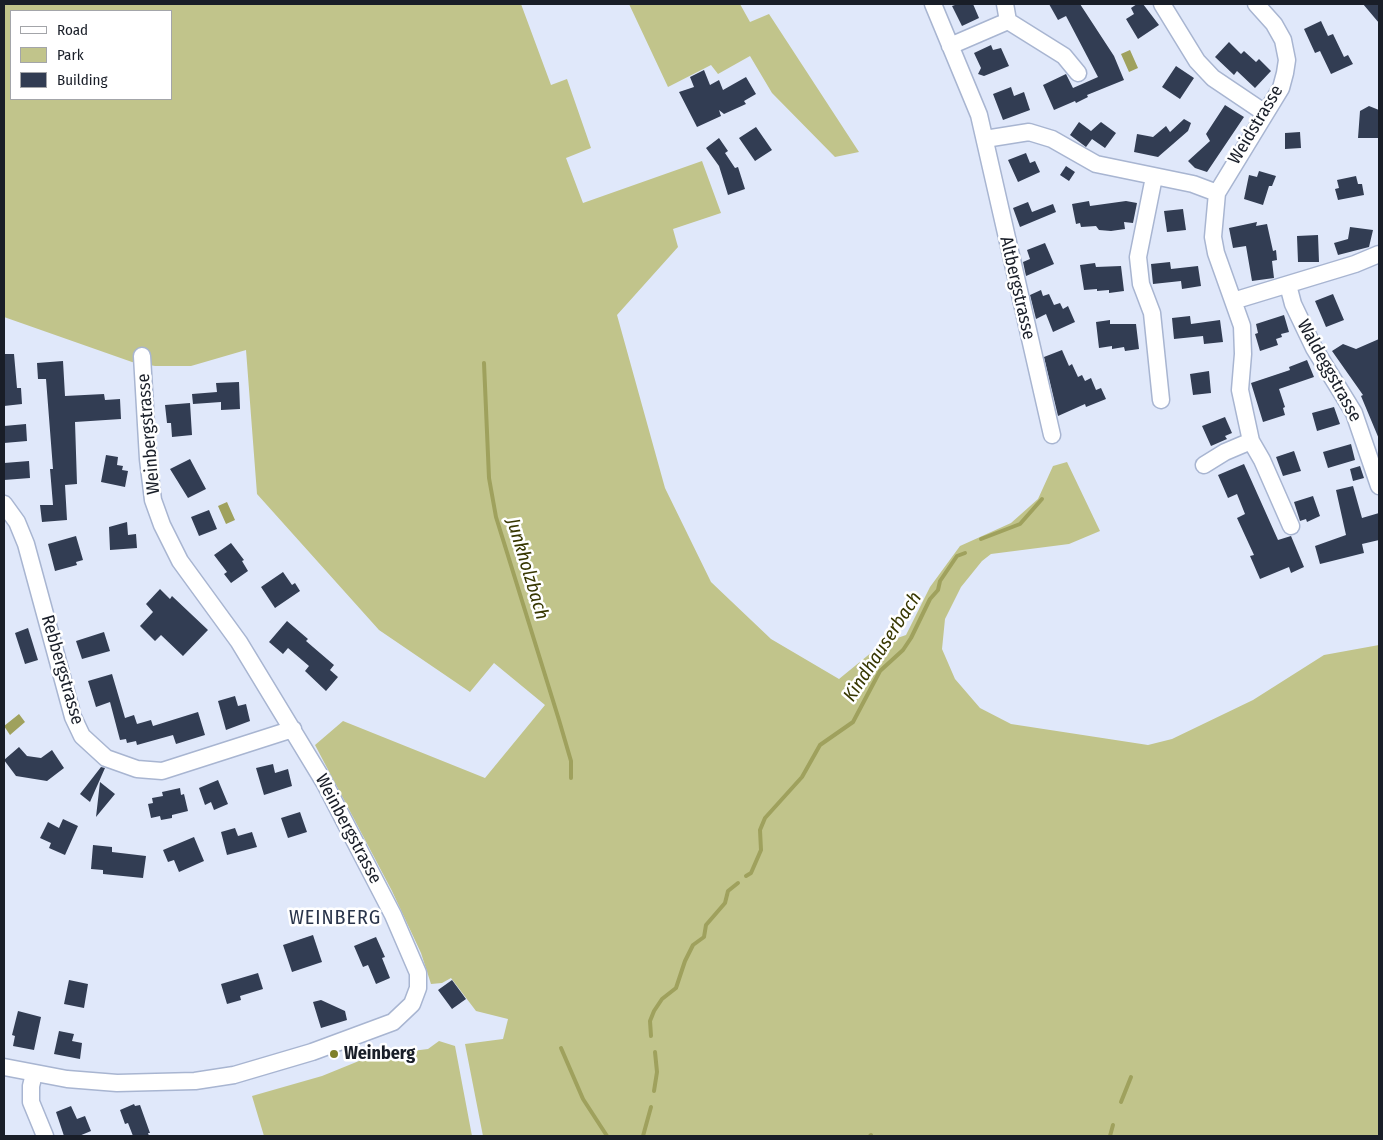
<!DOCTYPE html>
<style>
body{margin:0}
#map{position:relative;width:1383px;height:1140px;overflow:hidden;background:#e0e8fa;font-family:"Fira Sans Condensed",sans-serif}
canvas{display:block}
.frame{position:absolute;inset:0;border:5px solid #191e28;pointer-events:none}
.legend{position:absolute;left:10px;top:10px;width:162px;height:90px;box-sizing:border-box;background:#fff;border:1px solid #a3a5a9;margin:0;padding:6px 9px;list-style:none;font-size:15px;color:#191e28}
.legend li{display:flex;align-items:center;gap:10px;height:25px}
.legend b{width:25px;border:1px solid #a3a5a9}
</style>
<div id="map">
<canvas width="1383" height="1140"></canvas>
<div class="frame"></div>
<ul class="legend">
<li><b style="height:6px;background:#fff"></b>Road</li>
<li><b style="height:14px;background:#c1c48b"></b>Park</li>
<li><b style="height:14px;background:#323d53"></b>Building</li>
</ul>
</div>
<script>
const context = document.querySelector('canvas').getContext('2d');
context.lineJoin = 'round';
function paint(path, color) { context.fillStyle = color; context.fill(path, 'evenodd'); }
const shape = rows => new Path2D(rows.map(r => 'M' + r).join(''));
function strokePath(path, color, width, dash) { context.strokeStyle = color; context.lineWidth = width; context.lineCap = dash ? 'butt' : 'round'; context.setLineDash(dash || []); context.stroke(path); }
function write(font, color, halo, rows, align = 'center') {
  context.font = font + ' "Fira Sans Condensed",sans-serif'; context.lineWidth = 5; context.setLineDash([]); context.textBaseline = 'middle'; context.strokeStyle = halo; context.fillStyle = color; for (const [text, x, y, turn = 0] of rows) {
    context.save(); context.translate(x, y); context.rotate((+turn || 0) * Math.PI / 180); context.textAlign = isNaN(turn) ? turn : align; if (halo) context.strokeText(text, 0, 0); context.fillText(text, 0, 0); context.restore();
  }
}
paint(shape([
 [4,4,521,4,551,85,567,79,591,148,566,158,583,203,702,161,721,213,673,229,678,247,617,315,665,488,711,582,771,639,839,679,883,643,906,635,930,587,960,546,1011,523,1038,499,1053,466,1067,462,1100,531,1069,544,991,554,982,561,961,587,945,619,942,649,955,679,980,708,1011,724,1148,745,1172,739,1253,700,1324,655,1379,645,1379,1136,483,1136,465,1044,503,1039,508,1019,476,1011,451,978,442,983,431,984,421,953,392,891,315,745,343,721,485,778,545,705,494,663,470,692,379,630,257,494,246,350,191,366,155,366,132,362,4,317],
 [11,11,171,11,171,99,11,99],
 [629,4,740,4,750,22,769,14,859,152,835,157,772,93,750,56,718,74,711,65,668,87],
 [439,1041,455,1046,472,1136,264,1136,252,1096,322,1076,386,1050,412,1051,428,1049]
]), '#c1c48b');
paint(shape([
 [1130,50,1138,68,1129,72,1121,54],
 [227,502,235,520,226,524,218,506],
 [19,714,25,722,10,735,4,726]
]), '#9fa15d');
strokePath(shape([
 [484,363,489,478,496,517,559,720,571,761,571,778],
 [981,539,1020,524,1042,499],
 [746,876,751,873,761,850,760,830,765,818,802,777,820,745,853,722,880,671,903,650,911,638,930,599,938,590,940,581,957,556,965,553],
 [651,1036,650,1021,654,1011,662,999,676,988,685,961,693,945,704,937,706,925,725,903,728,891,738,883],
 [561,1048,583,1099,607,1136],
 [654,1091,657,1072,655,1052],
 [1121,1102,1131,1077],
 [643,1136,651,1107],
 [870,1136,871,1135],
 [1110,1136,1113,1125]
]), '#9fa15d', 4);
paint(shape([
 [958,4,973,4,979,18,962,26,952,6],
 [1049,4,1080,4,1114,56,1124,80,1087,95,1088,97,1076,103,1075,101,1054,110,1043,85,1066,74,1073,88,1098,77,1066,16,1058,20],
 [1137,4,1143,4,1159,25,1138,39,1126,19,1134,14,1131,8],
 [1363,4,1379,4,1379,23],
 [1321,21,1328,36,1333,34,1344,57,1348,55,1353,64,1331,74,1320,51,1315,53,1304,29],
 [1229,42,1241,54,1244,51,1256,62,1259,59,1271,71,1255,88,1237,71,1234,75,1215,57],
 [991,45,993,50,1001,48,1009,66,984,76,978,74,981,68,974,53],
 [1176,66,1194,78,1180,99,1162,87],
 [704,70,710,85,719,80,723,90,746,77,756,94,744,101,746,104,724,114,719,110,721,116,697,127,679,92,694,87,690,77],
 [1011,87,1014,96,1024,92,1030,110,1003,120,993,94],
 [1225,105,1244,117,1207,172,1195,168,1188,161,1210,141,1206,134],
 [1369,106,1379,110,1379,138,1358,138,1360,111],
 [1184,119,1191,123,1188,131,1158,157,1134,152,1137,134,1153,137,1166,126,1170,132],
 [1079,122,1091,131,1101,122,1116,133,1105,148,1092,139,1086,147,1070,135],
 [756,127,772,150,755,161,739,138],
 [1300,132,1301,148,1285,149,1285,133],
 [719,138,728,151,725,153,735,168,738,167,745,189,728,195,719,166,706,148],
 [1026,153,1030,163,1035,161,1040,172,1018,182,1008,160],
 [1066,166,1075,172,1069,181,1060,175],
 [1259,171,1276,176,1272,186,1269,186,1263,205,1244,199,1249,175,1257,177],
 [1356,176,1358,184,1362,184,1364,195,1338,200,1335,189,1339,188,1337,180],
 [1089,201,1090,206,1126,201,1137,203,1133,223,1124,222,1125,229,1111,231,1099,230,1096,226,1081,227,1080,223,1076,224,1072,204],
 [1028,202,1032,212,1053,204,1056,212,1020,227,1013,208],
 [1183,209,1186,230,1167,232,1164,211],
 [1257,222,1256,226,1267,224,1273,251,1276,250,1277,260,1272,261,1274,278,1252,281,1246,246,1233,248,1229,228],
 [1350,227,1373,230,1369,247,1338,255,1334,243,1348,239],
 [1318,235,1319,262,1298,262,1297,236],
 [1045,243,1054,264,1026,276,1023,262,1030,259,1027,250],
 [1170,262,1171,269,1198,266,1201,286,1182,289,1181,281,1153,284,1151,264],
 [1095,263,1096,267,1121,266,1124,291,1109,293,1109,290,1097,291,1097,289,1084,290,1080,265],
 [1041,290,1043,296,1049,294,1054,305,1060,303,1063,309,1068,306,1075,322,1053,332,1046,314,1036,319,1030,295],
 [1333,294,1344,320,1326,327,1315,301],
 [1284,315,1289,332,1281,334,1282,337,1276,339,1278,345,1260,351,1255,334,1258,333,1256,324],
 [1190,316,1191,324,1220,320,1223,342,1204,344,1203,336,1174,339,1172,318],
 [1110,320,1110,324,1136,324,1139,349,1125,351,1124,347,1112,349,1112,346,1099,348,1096,322],
 [1379,339,1379,439,1361,396,1363,395,1332,351,1343,344,1356,349],
 [1062,350,1069,366,1072,364,1078,377,1082,375,1085,381,1091,378,1096,390,1101,388,1106,399,1086,407,1085,404,1058,416,1044,357],
 [4,354,14,354,17,388,21,388,22,404,4,406],
 [1307,360,1314,377,1279,389,1285,407,1283,408,1285,415,1263,422,1251,383,1290,370,1289,367],
 [63,361,65,396,104,394,105,400,120,399,121,419,75,422,77,484,65,485,67,520,42,522,40,505,53,505,50,469,53,469,46,379,38,379,37,363],
 [1209,371,1211,393,1193,395,1190,374],
 [239,382,240,409,221,410,221,402,193,404,192,394,217,392,216,383],
 [190,403,192,435,172,437,171,423,167,423,165,405],
 [1334,407,1340,424,1317,431,1312,413],
 [1225,417,1232,433,1225,436,1227,439,1211,446,1202,426],
 [26,424,27,441,4,443,4,426],
 [1351,444,1355,460,1328,468,1323,452],
 [1294,451,1301,471,1283,476,1276,457],
 [106,455,118,457,117,465,123,466,122,470,128,471,125,487,101,482],
 [190,459,206,489,188,498,170,469],
 [29,461,30,478,4,480,4,463],
 [1244,464,1278,540,1291,536,1304,567,1291,573,1289,567,1260,579,1250,556,1254,555,1237,518,1245,514,1237,494,1228,498,1218,475],
 [1360,466,1364,478,1353,481,1350,469],
 [1353,486,1362,518,1379,513,1379,540,1362,544,1364,553,1320,564,1315,546,1346,535,1336,490],
 [1313,496,1320,516,1307,522,1306,519,1300,521,1294,502],
 [209,510,217,529,199,536,191,517],
 [127,522,128,535,136,534,137,548,110,550,109,527],
 [76,536,83,560,76,562,77,565,55,571,48,544],
 [231,543,244,560,242,561,248,571,231,583,224,574,227,572,214,555],
 [283,572,292,585,295,583,300,591,275,608,261,587],
 [160,589,170,599,172,596,208,630,183,656,161,635,155,641,140,626,153,612,146,604],
 [287,621,308,639,306,641,334,665,330,670,338,677,326,691,305,671,309,666,288,648,283,654,269,642],
 [28,628,38,660,25,664,15,633],
 [104,632,110,651,82,659,76,641],
 [112,674,125,718,134,715,137,724,151,720,153,726,198,712,205,735,176,744,173,735,137,745,136,741,127,743,126,739,120,740,110,702,96,707,88,681],
 [235,696,238,706,246,704,250,721,226,730,218,701],
 [19,747,27,756,41,758,52,750,64,768,47,781,16,776,4,760],
 [273,764,275,773,288,769,292,786,264,795,256,768],
 [101,767,105,768,90,802,80,794],
 [218,780,228,804,214,810,211,802,205,805,199,788],
 [100,782,115,794,96,817],
 [180,788,181,795,184,794,188,811,172,815,172,818,161,820,160,816,151,818,148,804,153,803,152,798,163,796,162,792],
 [300,812,307,832,288,838,281,818],
 [63,819,78,826,65,855,49,848,51,843,40,838,48,822,59,828],
 [235,828,238,836,252,832,257,847,227,855,221,832],
 [194,837,204,861,179,872,174,860,168,862,163,850],
 [93,845,112,847,112,852,146,856,143,878,103,874,103,870,91,869],
 [313,935,322,962,292,972,283,945],
 [376,937,385,957,382,958,390,978,376,984,368,965,363,967,354,946],
 [258,973,263,989,240,996,241,1000,227,1004,221,984],
 [69,980,88,984,84,1008,64,1004],
 [452,980,466,999,452,1009,438,990],
 [321,1000,345,1011,347,1020,321,1028,313,1002],
 [18,1011,41,1017,34,1050,13,1046,15,1036,12,1035],
 [59,1031,74,1034,72,1041,82,1043,80,1059,54,1054],
 [134,1104,135,1106,140,1105,150,1133,148,1133,149,1136,133,1136,128,1123,125,1124,120,1110],
 [71,1106,77,1119,85,1116,91,1131,79,1136,64,1136,56,1112]
]), '#323d53');
const street = shape([
 [933,4,979,115,1052,435],
 [1005,4,1008,21],
 [1162,4,1197,61,1213,78,1265,113],
 [1256,4,1274,24,1283,40,1287,60,1285,73,1281,88,1217,193,1213,237,1216,253,1242,326,1243,354,1240,390,1251,441,1262,460,1291,526],
 [950,46,1008,21,1064,56,1078,73],
 [985,139,1029,132,1052,139,1096,164,1193,184,1217,193],
 [1154,177,1138,257,1141,284,1152,313,1161,400],
 [1288,285,1293,304,1314,348,1354,413,1379,486],
 [1233,301,1355,264,1379,254],
 [1204,465,1225,452,1251,441],
 [4,504,17,522,26,544,73,717,82,736,106,758,137,769,162,771,293,729],
 [4,1067,67,1079,117,1083,195,1081,234,1075,312,1052,393,1022,412,1004,418,988,418,973,393,915,324,782,239,642,180,561,162,525,153,500,148,459,142,356],
 [34,1074,31,1086,31,1102,45,1136]
]);
strokePath(street, '#a8b5d1', 19);
strokePath(street, '#fff', 16);
for (const [x, y, r, color] of [
 [334,1054,5,"#7f8029"]
]) { const dot = new Path2D(); dot.arc(x, y, r, 0, 2 * Math.PI); context.fillStyle = color; context.fill(dot); strokePath(dot, '#fff', 2); }
write('18px', '#191e28', '#fff', [
 ["Weidstrasse",1256,125,-59],
 ["Altbergstrasse",1017,288,77],
 ["Waldeggstrasse",1329,371,61],
 ["Weinbergstrasse",149,434,-95],
 ["Rebbergstrasse",62,670,74],
 ["Weinbergstrasse",348,829,62]
]);
write('bold 18px', '#191e28', '#fff', [
 ["Weinberg",344,1054]
], 'left');
write('italic 19px', '#373700', '#fff', [
 ["Junkholzbach",527,569,73],
 ["Kindhauserbach",883,647,-57]
]);
context.letterSpacing = '1px';
write('20px', '#29344a', '#fff', [
 ["WEINBERG",335,918]
]);
context.letterSpacing = '0px';
</script>
